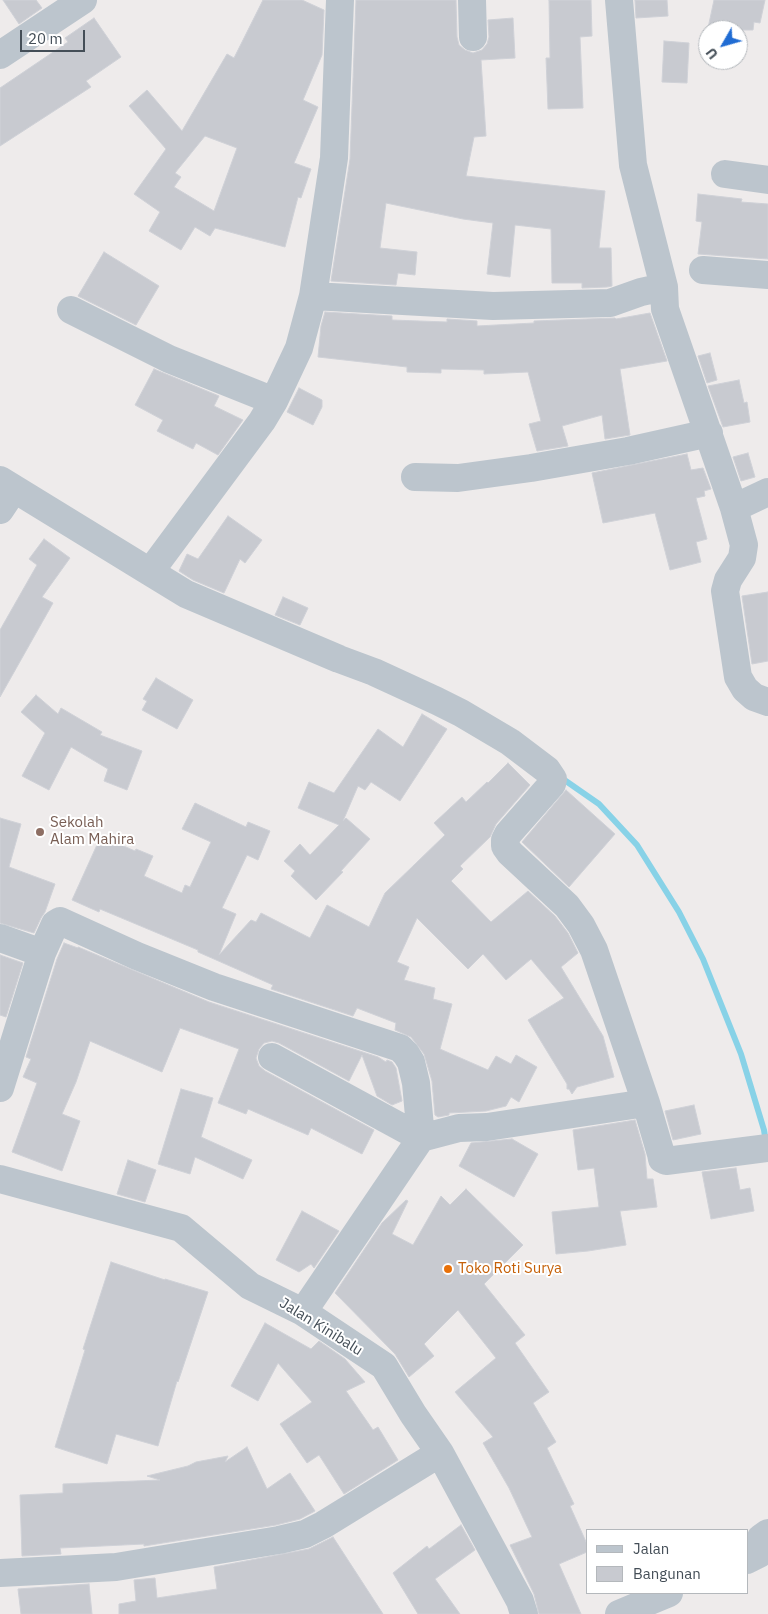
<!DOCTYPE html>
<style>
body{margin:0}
#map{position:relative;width:768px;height:1614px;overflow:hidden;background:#eeebeb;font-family:"IBM Plex Sans",sans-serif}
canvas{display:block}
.legend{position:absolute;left:586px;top:1529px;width:162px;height:65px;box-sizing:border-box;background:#fff;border:1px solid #b4b8bc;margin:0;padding:6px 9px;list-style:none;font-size:15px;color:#444e57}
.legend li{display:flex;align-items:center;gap:10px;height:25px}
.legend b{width:25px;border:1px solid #b4b8bc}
.north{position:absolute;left:698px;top:20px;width:50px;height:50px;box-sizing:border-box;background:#fff;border:1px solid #b4b8bc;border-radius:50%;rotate:232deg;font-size:14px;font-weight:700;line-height:20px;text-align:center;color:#444e57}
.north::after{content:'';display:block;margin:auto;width:18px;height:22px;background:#206cd3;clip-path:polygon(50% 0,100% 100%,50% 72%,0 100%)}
.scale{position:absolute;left:20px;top:30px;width:65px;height:22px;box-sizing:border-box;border:2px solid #444e57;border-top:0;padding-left:6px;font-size:15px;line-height:18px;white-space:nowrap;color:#444e57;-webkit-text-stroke:4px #fff;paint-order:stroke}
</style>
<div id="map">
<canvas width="768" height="1614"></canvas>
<ul class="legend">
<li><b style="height:6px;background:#bcc5cd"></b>Jalan</li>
<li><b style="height:14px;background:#c8cad0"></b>Bangunan</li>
</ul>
<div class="north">U</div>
<div class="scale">20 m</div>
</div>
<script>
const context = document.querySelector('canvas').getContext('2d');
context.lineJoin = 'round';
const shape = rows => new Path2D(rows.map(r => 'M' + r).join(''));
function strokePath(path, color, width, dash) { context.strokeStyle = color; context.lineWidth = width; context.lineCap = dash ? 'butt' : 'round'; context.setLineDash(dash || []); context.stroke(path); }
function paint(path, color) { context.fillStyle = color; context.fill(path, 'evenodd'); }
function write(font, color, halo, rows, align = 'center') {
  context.font = font + ' "IBM Plex Sans",sans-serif'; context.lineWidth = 4; context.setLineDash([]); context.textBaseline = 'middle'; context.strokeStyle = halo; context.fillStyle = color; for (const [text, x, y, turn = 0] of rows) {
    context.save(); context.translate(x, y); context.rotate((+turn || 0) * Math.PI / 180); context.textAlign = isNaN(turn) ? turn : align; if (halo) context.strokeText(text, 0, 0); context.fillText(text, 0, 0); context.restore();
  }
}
strokePath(shape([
 [563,779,599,804,637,845,679,912,703,959,741,1054,764,1130,766,1143]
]), '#88d2e7', 6);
const building = shape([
 [3,0,36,0,42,8,19,24,3,0],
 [263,0,302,0,324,10,322,55,303,100,318,107,294,163,311,169,301,198,298,197,285,247,215,228,210,236,195,227,181,250,149,231,160,212,134,194,166,149,129,106,147,90,182,131,227,54,234,58,263,0],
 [205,136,237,148,214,211,174,187,181,177,175,173,205,136],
 [356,0,456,0,457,37,459,45,465,50,473,53,482,50,487,44,489,37,488,20,513,18,515,58,481,60,486,136,474,137,466,176,605,191,599,248,611,248,612,286,607,287,582,288,582,283,552,283,551,229,515,225,510,277,487,274,493,223,463,219,386,203,380,248,417,252,415,275,398,273,396,285,331,281,350,159,356,0],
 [549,0,591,0,592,36,580,37,583,108,548,109,546,58,550,58,549,0],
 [635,0,667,0,668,16,636,18,635,0],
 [714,0,765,0,760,23,754,22,753,30,717,30,708,28,714,0],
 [94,18,121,57,86,81,91,87,0,146,0,88,68,42,65,38,94,18],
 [664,41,689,43,687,83,662,82,664,41],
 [698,194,742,199,741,202,768,204,768,259,698,254,702,222,696,221,698,194],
 [104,252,159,286,136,325,78,296,104,252],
 [325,312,392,316,392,320,447,322,447,319,477,321,477,326,534,323,534,321,615,318,616,319,650,313,667,361,620,369,630,435,605,439,602,415,562,426,568,446,537,451,529,424,541,421,528,372,484,374,484,370,441,369,441,373,407,372,407,367,318,357,321,326,325,312],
 [710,353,717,380,707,383,698,356,710,353],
 [154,369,219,396,214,406,243,420,218,455,196,443,193,449,157,431,163,420,135,405,154,369],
 [739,380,744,403,747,402,750,422,723,427,708,386,739,380],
 [299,388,322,400,322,407,313,425,287,412,299,388],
 [748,453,755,477,741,481,733,457,748,453],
 [687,454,691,470,703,468,711,489,704,491,705,496,696,498,707,539,696,542,701,562,670,570,655,513,603,523,592,473,687,454],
 [228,516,262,540,245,563,240,559,224,593,193,580,179,571,187,554,198,559,228,516],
 [44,539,70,558,42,597,53,603,0,697,0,630,37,565,29,559,44,539],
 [768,592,768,661,752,664,742,596,768,592],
 [283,597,308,608,300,625,275,615,283,597],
 [156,678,193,700,177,729,142,710,147,701,143,699,156,678],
 [36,695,58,714,61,708,102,732,100,735,142,751,127,790,104,781,108,769,71,747,49,790,22,776,45,733,21,712,36,695],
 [422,714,447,729,400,801,371,782,365,790,358,786,343,821,346,818,370,839,341,871,343,872,316,900,291,876,295,871,284,861,300,844,310,855,339,825,298,808,309,782,334,793,378,729,403,747,422,714],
 [508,763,530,785,496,824,490,837,460,866,463,869,451,881,491,922,528,891,555,916,568,933,578,953,561,967,603,1036,614,1077,577,1087,572,1094,569,1089,567,1089,567,1084,528,1020,564,998,531,959,506,980,483,954,468,969,417,918,397,962,409,967,404,980,435,988,433,999,452,1004,440,1049,488,1070,496,1056,511,1064,516,1055,537,1067,519,1102,511,1097,506,1106,486,1111,449,1113,449,1115,438,1117,435,1115,432,1081,424,1054,411,1037,395,1030,396,1023,357,1008,353,1016,271,989,273,985,198,952,198,950,100,909,99,912,72,900,101,836,135,851,136,849,153,856,144,876,182,893,185,885,190,887,211,842,182,829,195,803,246,827,248,822,270,831,258,860,247,855,222,908,236,914,219,955,251,920,256,922,261,913,310,938,327,905,369,927,385,893,445,835,434,823,462,797,466,802,487,782,488,783,508,763],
 [566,790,615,834,569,887,522,842,566,790],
 [0,818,21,824,9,867,55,884,45,912,41,918,34,933,0,923,0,818],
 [64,943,78,948,78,947,209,1002,378,1057,386,1062,387,1060,392,1062,396,1068,402,1101,392,1105,377,1096,362,1055,349,1081,279,1043,272,1041,264,1043,259,1049,256,1058,259,1066,265,1071,374,1130,362,1154,311,1128,308,1135,248,1109,246,1114,218,1103,239,1049,180,1028,162,1072,90,1041,76,1082,62,1114,80,1121,62,1171,12,1152,37,1083,23,1077,31,1059,26,1057,57,959,64,943],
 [0,955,23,963,6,1017,0,1015,0,955],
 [181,1089,213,1098,201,1137,252,1160,243,1179,195,1157,190,1174,158,1164,181,1089],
 [694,1105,701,1134,673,1140,665,1111,694,1105],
 [635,1120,645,1154,647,1179,653,1179,657,1207,620,1211,626,1245,588,1251,556,1254,552,1212,599,1207,594,1168,578,1170,573,1130,635,1120],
 [512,1139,538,1154,514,1197,459,1166,471,1143,512,1139],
 [128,1160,156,1170,145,1202,117,1194,128,1160],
 [736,1168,740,1190,750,1188,754,1211,711,1219,702,1172,736,1168],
 [466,1189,523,1245,484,1284,525,1335,515,1343,549,1392,533,1403,556,1442,547,1448,574,1504,570,1506,587,1544,587,1552,559,1564,581,1614,539,1614,534,1594,510,1545,532,1537,509,1488,483,1443,493,1437,455,1392,496,1358,458,1310,424,1344,434,1356,409,1377,395,1354,335,1293,382,1223,406,1200,408,1201,392,1234,413,1245,441,1196,450,1205,466,1189],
 [302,1211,339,1231,314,1268,311,1264,299,1272,276,1260,302,1211],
 [111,1262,165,1280,165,1279,208,1292,178,1382,177,1381,158,1446,116,1434,107,1464,55,1447,85,1350,83,1349,111,1262],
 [265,1323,311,1349,319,1341,345,1359,365,1382,346,1391,373,1430,378,1427,398,1460,344,1494,319,1455,307,1463,280,1424,312,1402,278,1363,258,1401,231,1386,265,1323],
 [247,1447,267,1489,290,1473,315,1511,300,1519,276,1525,144,1546,144,1544,60,1548,61,1554,22,1556,20,1495,63,1493,63,1484,160,1480,147,1476,188,1466,196,1462,228,1456,225,1462,247,1447],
 [461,1525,475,1550,435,1579,460,1614,418,1614,393,1573,427,1546,429,1549,461,1525],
 [333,1537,383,1614,119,1614,119,1604,136,1601,134,1580,155,1578,157,1598,217,1589,214,1567,309,1549,333,1537],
 [89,1584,92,1614,21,1614,18,1589,89,1584]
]);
paint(building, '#c8cad0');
strokePath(building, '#cfd1d7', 1);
strokePath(shape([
 [472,0,473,37],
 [619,0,633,165,664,287,665,309,734,508,744,545,742,558,728,580,725,591,738,677,745,689,754,697,768,702],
 [0,55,83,0],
 [725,174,768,180],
 [703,270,768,275],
 [313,296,493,306,610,303,641,292,664,287],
 [71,310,169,359,274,401],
 [415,477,458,478,531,468,628,451,709,433],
 [0,480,150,572,262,421,274,401,299,348,313,296,334,158,340,0],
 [734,508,768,492],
 [0,510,14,489],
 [150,572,186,594,339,659,374,672,437,701,461,713,510,742,547,770,553,779,552,784,508,834,505,840,505,846,510,853,567,906,581,925,594,950,646,1103,487,1127,459,1128,421,1138,272,1057],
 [0,938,42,953],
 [0,1088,42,953,55,924,60,921,137,956,214,987,400,1048,406,1054,411,1062,416,1083,421,1138,303,1312],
 [646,1103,661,1154,662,1159,666,1161,768,1148],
 [0,1179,181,1228,250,1286,303,1312,384,1366,413,1414,440,1453,520,1601,524,1614],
 [747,1560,759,1554,763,1549,761,1538,768,1533],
 [0,1573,116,1567,279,1540,305,1534,323,1525,440,1453],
 [619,1614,669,1593]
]), '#bcc5cd', 28);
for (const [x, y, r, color] of [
 [40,832,5,"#8d6e63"],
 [448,1269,5,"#e8710a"]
]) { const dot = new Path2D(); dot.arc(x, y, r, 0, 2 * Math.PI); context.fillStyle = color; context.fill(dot); strokePath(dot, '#fff', 2); }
write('15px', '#785e54', '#fff', [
 ["Sekolah",50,823],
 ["Alam Mahira",50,840]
], 'left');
write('15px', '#c56008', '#fff', [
 ["Toko Roti Surya",458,1269]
], 'left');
write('15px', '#444e57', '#fff', [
 ["Jalan Kinibalu",321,1327,32]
]);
</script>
